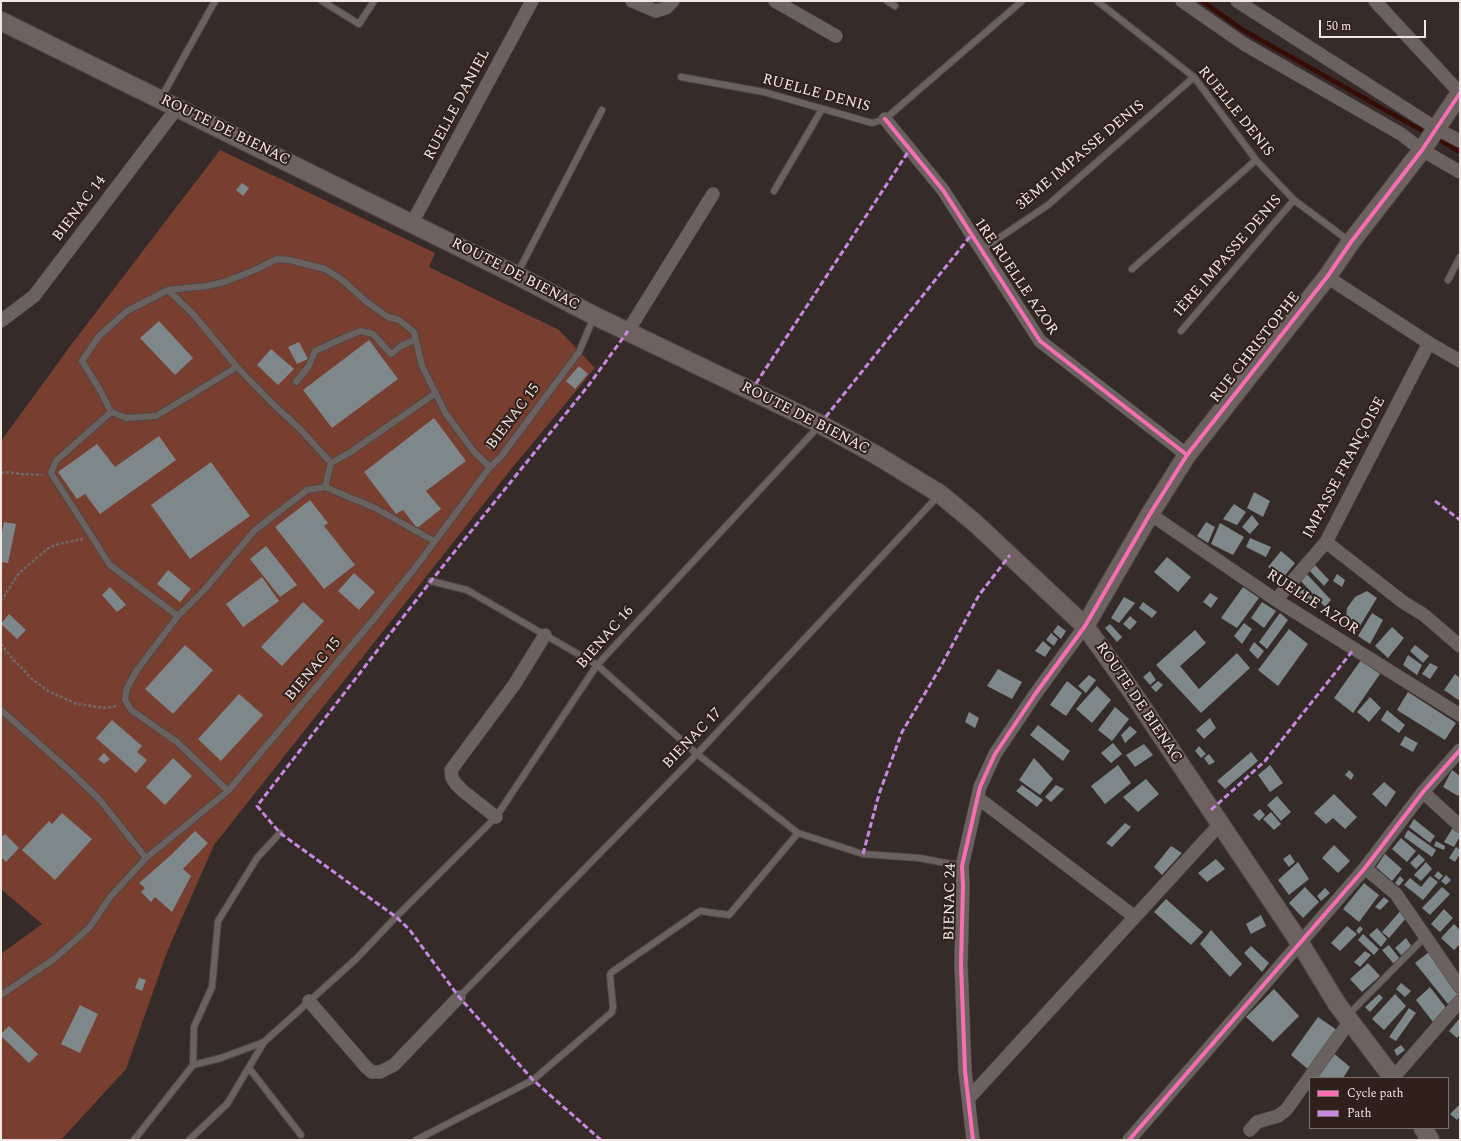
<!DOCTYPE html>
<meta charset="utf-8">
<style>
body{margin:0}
#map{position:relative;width:1461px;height:1141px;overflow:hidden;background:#352c2a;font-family:Spectral,serif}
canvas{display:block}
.frame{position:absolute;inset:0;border:2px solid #f3e7e4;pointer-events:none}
.legend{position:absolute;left:1309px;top:1077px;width:140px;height:52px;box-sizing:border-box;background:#30201b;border:1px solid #7e706b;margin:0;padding:5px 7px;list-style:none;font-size:12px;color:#f3e7e4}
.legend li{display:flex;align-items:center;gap:8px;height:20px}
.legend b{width:20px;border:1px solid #7e706b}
.scale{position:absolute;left:1319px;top:20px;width:107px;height:18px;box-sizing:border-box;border:2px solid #f3e7e4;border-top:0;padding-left:5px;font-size:12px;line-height:14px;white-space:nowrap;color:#f3e7e4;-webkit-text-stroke:3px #30201b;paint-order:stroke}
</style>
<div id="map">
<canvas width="1461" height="1141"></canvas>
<div class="frame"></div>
<ul class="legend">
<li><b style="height:5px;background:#f96db3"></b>Cycle path</li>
<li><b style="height:5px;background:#c787e3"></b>Path</li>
</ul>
<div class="scale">50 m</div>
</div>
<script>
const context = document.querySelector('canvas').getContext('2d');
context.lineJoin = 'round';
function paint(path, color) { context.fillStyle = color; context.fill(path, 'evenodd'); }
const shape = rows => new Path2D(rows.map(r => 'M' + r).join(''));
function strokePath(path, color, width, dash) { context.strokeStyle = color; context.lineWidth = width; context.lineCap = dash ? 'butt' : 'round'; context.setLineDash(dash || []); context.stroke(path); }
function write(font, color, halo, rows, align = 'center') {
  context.font = font + ' Spectral,serif'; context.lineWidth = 4; context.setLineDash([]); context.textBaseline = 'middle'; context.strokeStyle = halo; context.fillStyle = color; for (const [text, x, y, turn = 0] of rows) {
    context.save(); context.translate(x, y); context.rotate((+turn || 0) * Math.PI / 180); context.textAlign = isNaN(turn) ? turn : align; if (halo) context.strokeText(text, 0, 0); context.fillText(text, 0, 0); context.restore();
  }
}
paint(shape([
 [220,150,435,253,429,267,559,330,595,368,512,468,214,845,167,952,126,1069,61,1140,1,1140,1,954,42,924,1,889,1,441,71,345]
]), '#783e2f');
strokePath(shape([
 [1202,1,1243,30,1428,134],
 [1435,137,1460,152]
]), '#370c05', 4.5);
paint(shape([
 [242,183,249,188,243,196,236,190],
 [159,321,193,358,175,375,140,338],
 [369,340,398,379,332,428,303,390],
 [299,342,308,359,297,364,288,347],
 [271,349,294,369,278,385,257,365],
 [579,366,588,374,575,389,566,381],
 [434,418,466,461,426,491,441,509,417,528,403,510,396,514,364,472],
 [159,436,176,460,100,514,85,494,77,499,58,472,97,444,115,467],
 [493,436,500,442,492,450,485,445],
 [211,462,250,516,190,559,151,505],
 [1254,492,1270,501,1263,517,1247,508],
 [310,500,328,523,324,526,355,565,324,589,275,527],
 [1234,504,1246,512,1237,525,1223,519],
 [1252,515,1259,524,1250,534,1242,527],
 [4,522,16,524,8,563,1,562,1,537],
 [1206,522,1215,527,1208,543,1197,536],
 [1220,523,1244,537,1233,555,1211,544],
 [1250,538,1271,547,1266,557,1246,547],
 [266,546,297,585,280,597,250,559],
 [1281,551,1295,563,1283,578,1268,567],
 [1167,557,1191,577,1178,592,1154,572],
 [1314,564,1329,580,1324,586,1309,570],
 [168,570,191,589,180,602,157,584],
 [1305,572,1331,600,1325,607,1299,579],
 [354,573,375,592,359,610,338,591],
 [1337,574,1345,580,1342,587,1333,581],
 [262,577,279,601,243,627,226,604],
 [1296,583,1319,602,1315,608,1290,592],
 [110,587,126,605,117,612,102,595],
 [1243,587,1259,598,1237,628,1221,618],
 [1367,591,1377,598,1355,634,1345,629,1347,608,1355,597],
 [1210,593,1218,598,1211,608,1203,602],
 [1124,597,1135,603,1119,623,1111,618],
 [303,602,324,621,282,666,261,647],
 [1143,602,1157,612,1152,618,1139,608],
 [1262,602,1276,611,1264,628,1251,618],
 [1280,613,1288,620,1267,649,1259,642],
 [1372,613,1383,620,1370,644,1358,636],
 [9,614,26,630,17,639,1,624],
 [1130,616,1137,622,1130,630,1123,624],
 [1244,623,1252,629,1242,644,1234,636],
 [1110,624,1122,637,1117,642,1105,628],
 [1058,625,1066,631,1061,639,1053,632],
 [1392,627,1404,638,1388,658,1375,646],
 [1289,629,1308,644,1278,686,1258,670],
 [1195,630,1206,643,1180,666,1199,689,1237,653,1250,668,1201,713,1156,665],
 [1051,633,1058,639,1054,646,1046,640],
 [1043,641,1051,648,1045,657,1035,651],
 [1254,642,1264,651,1258,659,1249,650],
 [185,645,213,670,173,714,145,689],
 [1415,645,1429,656,1423,663,1410,651],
 [1408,655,1422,665,1417,675,1403,665],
 [1361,660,1380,674,1353,713,1334,698],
 [1430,663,1438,667,1430,679,1422,674],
 [998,669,1022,682,1012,699,987,686],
 [1150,671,1156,680,1150,685,1143,677],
 [1455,674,1460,678,1460,701,1444,690],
 [1089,675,1096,680,1086,693,1078,686],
 [1067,681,1082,693,1066,716,1050,705],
 [1158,681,1163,685,1156,692,1151,687],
 [1097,686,1111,700,1092,723,1076,709],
 [1408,692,1456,723,1445,740,1397,710],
 [239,694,263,715,221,761,198,739],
 [1370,697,1381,708,1369,722,1357,712],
 [1115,707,1129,719,1112,741,1098,730],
 [1387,710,1405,725,1399,733,1381,720],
 [969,712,979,718,975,728,965,722],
 [1210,718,1216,728,1204,739,1196,730],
 [112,720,142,746,137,752,147,760,136,773,96,738],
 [1038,725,1070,751,1063,761,1030,735],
 [1130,726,1137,732,1125,743,1121,735],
 [1405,736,1418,743,1413,752,1400,745],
 [1113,743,1122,754,1111,763,1101,753],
 [1144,744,1153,755,1135,767,1126,755],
 [1199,746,1206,754,1201,758,1195,751],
 [1251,752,1258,761,1225,789,1217,781],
 [104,753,110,759,104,764,98,759],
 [1209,754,1215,762,1209,765,1204,758],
 [173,758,192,776,165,805,146,787],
 [1034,758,1053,779,1040,795,1019,780],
 [1118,765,1131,783,1105,804,1091,786],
 [1270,765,1283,783,1270,792,1258,775],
 [1349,770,1354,775,1351,780,1345,775],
 [1452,770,1460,776,1460,793,1458,796,1443,787],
 [1146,779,1159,794,1138,812,1123,797],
 [1384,782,1396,792,1386,807,1372,794],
 [1022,785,1043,800,1037,807,1016,791],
 [1056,785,1064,789,1051,802,1045,797],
 [1334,794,1357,817,1345,829,1333,818,1326,824,1314,813],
 [1277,796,1291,812,1281,821,1267,805],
 [1260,809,1265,815,1259,821,1253,815],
 [1271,812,1281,824,1274,830,1263,819],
 [62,813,92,839,55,880,22,850,49,821,52,824],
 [1414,819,1435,836,1430,843,1409,827],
 [1125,823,1131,827,1112,847,1106,843],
 [1454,826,1460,830,1460,836,1454,847,1444,842],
 [1408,830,1436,850,1432,857,1404,837],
 [195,831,208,843,183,869,191,876,172,912,155,897,151,902,141,892,145,888,139,883,170,856],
 [5,834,19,848,6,862,1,857,1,837],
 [1401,838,1416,851,1407,862,1392,849],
 [1436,841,1445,846,1444,850,1434,846],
 [1334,845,1350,861,1338,873,1322,858],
 [1171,846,1182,853,1162,875,1154,867],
 [1456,847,1460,850,1460,854,1455,862,1449,858],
 [1290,854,1295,862,1289,867,1283,859],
 [1385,854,1402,869,1392,881,1376,867],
 [1419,854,1425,860,1416,869,1410,863],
 [1216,859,1225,869,1207,882,1198,873],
 [1298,862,1309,879,1289,895,1278,880],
 [1426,862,1432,869,1421,881,1414,875],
 [1438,871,1443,876,1439,880,1434,876],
 [1446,875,1451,880,1446,885,1441,881],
 [1400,876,1404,880,1399,886,1395,883],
 [1430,876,1438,882,1423,900,1404,885,1410,878,1421,887],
 [1364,883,1379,895,1359,922,1343,909],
 [1305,887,1319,902,1303,918,1289,903],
 [1442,887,1450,894,1430,915,1422,908],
 [1325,888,1330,893,1321,901,1317,896],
 [1384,897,1389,901,1380,910,1375,907],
 [1166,899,1203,932,1191,945,1154,912],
 [1402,909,1408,916,1389,938,1382,932],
 [1444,909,1453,918,1440,932,1431,924],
 [1261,915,1266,926,1251,934,1246,924],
 [1454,924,1460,930,1460,944,1454,950,1441,938],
 [1347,926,1357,934,1340,951,1331,943],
 [1360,926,1363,929,1359,934,1356,931],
 [1377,928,1387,939,1381,947,1369,935],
 [1211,930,1242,964,1230,977,1200,944],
 [1363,934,1379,949,1374,955,1358,940],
 [1406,938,1412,947,1402,956,1395,948],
 [1389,945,1400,959,1394,964,1382,950],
 [1251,946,1269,963,1262,972,1244,953],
 [1365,951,1371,955,1360,967,1354,962],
 [1429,952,1460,990,1460,995,1448,1004,1415,963],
 [1368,963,1380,976,1362,992,1350,979],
 [139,978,146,980,142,991,135,988],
 [1401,983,1411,991,1405,997,1396,989],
 [1430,987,1447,1009,1433,1022,1416,1000],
 [1274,989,1299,1016,1273,1042,1246,1017],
 [1379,994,1383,998,1370,1012,1365,1007],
 [1395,994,1406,1006,1384,1030,1372,1019],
 [80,1005,98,1014,80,1053,61,1044],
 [1409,1008,1416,1013,1396,1041,1389,1037],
 [1318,1017,1337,1030,1309,1070,1291,1055],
 [1460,1018,1460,1034,1457,1038,1449,1031],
 [9,1026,38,1054,29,1063,1,1036,1,1034],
 [1401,1045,1405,1050,1397,1056,1394,1050],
 [1332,1052,1350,1067,1343,1078,1314,1078],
 [1460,1104,1460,1116,1457,1120,1450,1114]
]), '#7e878a');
const lane = shape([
 [322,1,359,24,374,1],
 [887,1,895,6],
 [1097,1,1194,77,1256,160,1294,200,1349,241],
 [681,77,764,92,872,123,885,119,1022,1],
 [161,98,215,1],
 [774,191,822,109],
 [981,250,1048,205,1194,77],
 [1132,269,1256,160],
 [517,274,602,110],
 [1448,280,1460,257],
 [168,290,207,286,224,282,255,270,277,259,290,260,325,269,341,279,368,303,388,317,399,320,414,332,422,366,446,414,475,453,490,467],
 [1181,331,1294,200],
 [296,382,309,366,315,351,348,336,361,331,373,334,391,354,401,346,416,339],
 [111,412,127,418,156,416,237,367],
 [331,463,349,453,436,393],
 [431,581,467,590,597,665,697,754,798,833,863,854,919,858,962,866],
 [178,616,110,565,51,473,56,461,111,412,100,390,82,361,99,336,127,311,168,290,193,314,237,367,273,404,300,429,331,463,325,487,375,508,434,541],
 [1,710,72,773,99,799,146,858],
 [228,791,177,742,131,710,125,700,127,688,137,670,178,616,205,589,255,530,307,490,325,487],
 [1,995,54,959,89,928,111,896,146,858,228,791,373,620,415,568,490,467,500,458,579,352,594,317],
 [459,997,697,754,939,495],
 [1347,1016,1426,936],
 [193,1065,194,1027,212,987,218,921,257,858,280,833],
 [249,1068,301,1135],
 [134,1140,193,1065,221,1058,264,1042,356,959,396,917,496,817,597,665,819,426],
 [189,1140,227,1104,264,1042],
 [416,1140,533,1080,612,1012,613,1007,610,975,612,972,700,911,729,915,798,833]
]);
const street = shape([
 [632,1,656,11,666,8,673,1],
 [775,1,836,36],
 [1182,1,1244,44,1401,134,1422,150,1460,172],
 [1237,1,1437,129,1460,141],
 [1375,1,1460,93],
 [885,119,943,190,1040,341,1187,455],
 [412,223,532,1],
 [1327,277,1429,343,1460,361],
 [1,321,34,296,177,108],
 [628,331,713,194],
 [1150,514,1276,600,1460,715],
 [1326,542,1403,602,1424,615,1460,646],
 [1276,600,1326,542,1429,343],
 [1423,792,1460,826],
 [978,798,1135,917],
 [496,817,463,791,456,784,452,778,451,770,514,685,545,635],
 [1365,868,1396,894,1460,987],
 [309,1001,366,1067,372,1072,380,1072,394,1065,459,997],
 [1393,1078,1460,1001],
 [969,1098,1220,824],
 [1250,1130,1257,1122,1278,1116,1286,1110,1350,1021],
 [973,1140,965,1071,961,964,963,886,962,866,980,787,995,754,1036,693,1085,626],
 [1129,1140,1365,868,1423,792,1460,750]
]);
const secondary = shape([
 [1,21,516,275,595,316,820,424,878,456,940,494,975,523,1085,626,1130,689,1300,943,1337,1004,1393,1078],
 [1085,626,1150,514,1187,455,1327,277,1351,242,1422,150,1460,93],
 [1423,1128,1430,1140]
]);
strokePath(lane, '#504846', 8);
strokePath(street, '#504846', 14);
strokePath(secondary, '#504846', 20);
strokePath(shape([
 [1,473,8,472,21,474,42,475],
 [1,601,19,573,47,549,58,544,83,539],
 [1,644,11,657,32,679,48,691,77,704,106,708,117,706]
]), '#706967', 2.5, [3, 2]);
strokePath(lane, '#6a6260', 6);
strokePath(street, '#6a6260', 13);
strokePath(secondary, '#6d6260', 18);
strokePath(shape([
 [751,391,910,149],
 [820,424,972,234],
 [1435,501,1460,520],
 [1211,810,1265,761,1354,649],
 [863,854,879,794,902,732,940,668,979,595,1010,555],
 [601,1140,533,1080,459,997,409,929,396,917,280,833,257,806,431,581,588,386,628,331]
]), '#c787e3', 3, [6, 3]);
strokePath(shape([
 [885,119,943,190,1040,341,1187,455],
 [973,1140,965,1071,961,964,963,886,962,866,980,787,995,754,1036,693,1085,626,1150,514,1187,455,1327,277,1351,242,1422,150,1460,93],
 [1129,1140,1365,868,1423,792,1460,750]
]), '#f96db3', 4);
write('15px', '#f3e7e4', '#30201b', [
 ["RUELLE DENIS",816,94,15],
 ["RUELLE DANIEL",458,105,-62],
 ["RUELLE DENIS",1235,112,51],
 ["ROUTE DE BIENAC",225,131,26],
 ["3ÈME IMPASSE DENIS",1081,156,-40],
 ["BIENAC 14",80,209,-53],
 ["1ÈRE IMPASSE DENIS",1228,257,-49],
 ["ROUTE DE BIENAC",515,275,27],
 ["1RE RUELLE AZOR",1015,277,56],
 ["RUE CHRISTOPHE",1256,348,-52],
 ["BIENAC 15",514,417,-53],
 ["ROUTE DE BIENAC",805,419,27],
 ["IMPASSE FRANÇOISE",1345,468,-62],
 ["RUELLE AZOR",1312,603,33],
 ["BIENAC 16",606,638,-49],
 ["BIENAC 15",314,670,-50],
 ["ROUTE DE BIENAC",1138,703,56],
 ["BIENAC 17",693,739,-46],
 ["BIENAC 24",951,902,-89]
]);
</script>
